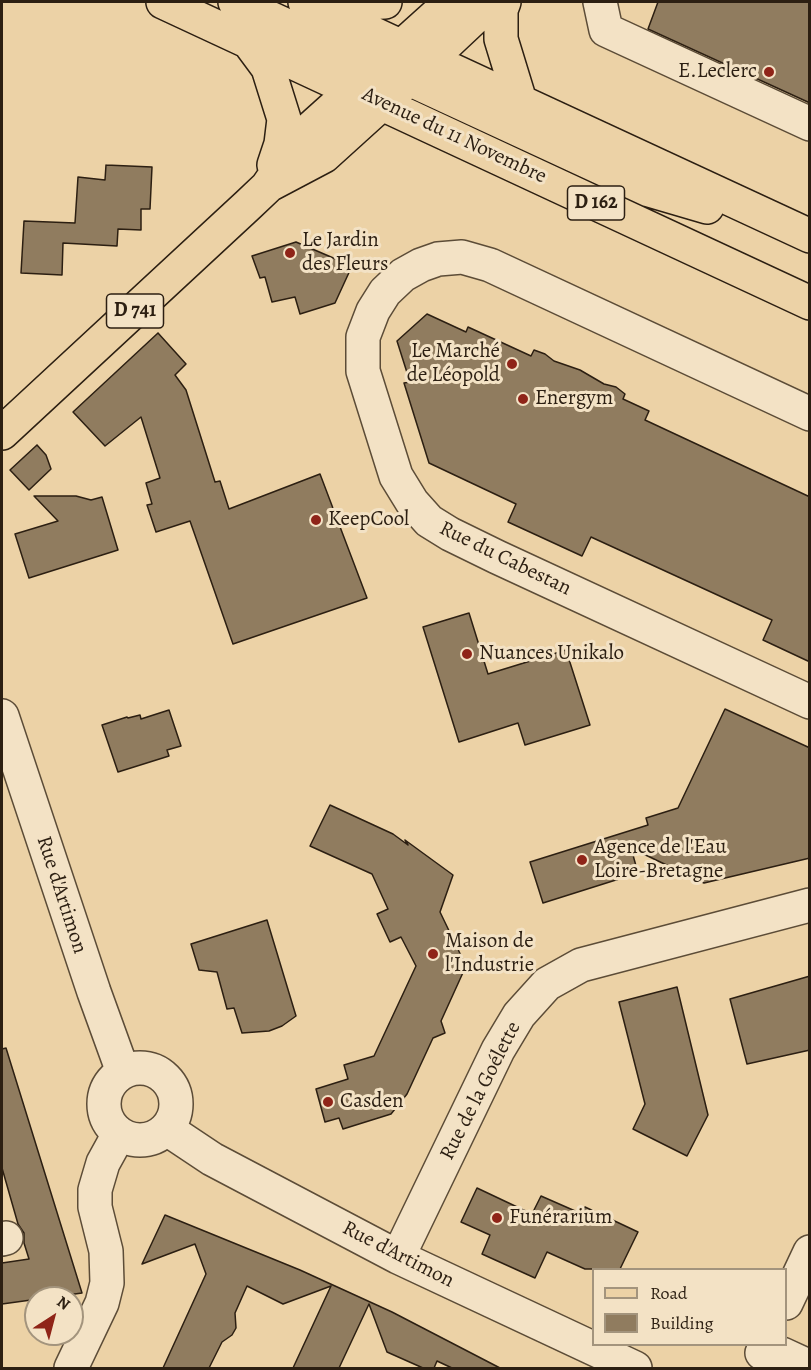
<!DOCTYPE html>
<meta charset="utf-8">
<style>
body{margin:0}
#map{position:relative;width:811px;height:1370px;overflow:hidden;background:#ecd2a6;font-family:Alegreya,serif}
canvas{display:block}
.frame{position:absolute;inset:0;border:3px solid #2c1f12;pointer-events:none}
.legend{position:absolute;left:592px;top:1268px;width:195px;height:78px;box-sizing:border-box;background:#f3e2c5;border:2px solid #a3947d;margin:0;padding:8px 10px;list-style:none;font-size:18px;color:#2c1f12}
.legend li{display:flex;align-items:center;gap:12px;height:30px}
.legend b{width:30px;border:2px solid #a3947d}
.north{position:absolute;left:24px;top:1286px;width:60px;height:60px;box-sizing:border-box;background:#f3e2c5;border:2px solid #a3947d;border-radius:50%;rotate:36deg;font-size:16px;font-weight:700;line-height:24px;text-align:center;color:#2c1f12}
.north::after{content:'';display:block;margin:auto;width:21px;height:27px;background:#8f2418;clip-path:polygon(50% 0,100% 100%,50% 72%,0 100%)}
</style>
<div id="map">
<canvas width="811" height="1370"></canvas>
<div class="frame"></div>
<ul class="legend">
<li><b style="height:8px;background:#ecd2a6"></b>Road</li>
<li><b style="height:16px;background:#907c5f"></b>Building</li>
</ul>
<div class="north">N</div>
</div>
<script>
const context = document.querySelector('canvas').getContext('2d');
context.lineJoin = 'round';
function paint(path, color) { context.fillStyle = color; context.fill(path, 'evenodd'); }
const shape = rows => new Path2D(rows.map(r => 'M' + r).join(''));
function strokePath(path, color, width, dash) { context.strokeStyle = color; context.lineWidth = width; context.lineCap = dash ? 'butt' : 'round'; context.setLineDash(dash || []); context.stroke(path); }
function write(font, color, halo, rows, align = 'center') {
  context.font = font + ' Alegreya,serif'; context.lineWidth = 6; context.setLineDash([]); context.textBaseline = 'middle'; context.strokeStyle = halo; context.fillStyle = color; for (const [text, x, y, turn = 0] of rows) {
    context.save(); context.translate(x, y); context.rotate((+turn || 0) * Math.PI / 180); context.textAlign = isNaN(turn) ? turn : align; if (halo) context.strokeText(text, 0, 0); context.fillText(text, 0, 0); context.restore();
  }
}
const building = shape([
 [658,2,810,2,810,103,648,29,658,2],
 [106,165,152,167,150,209,141,209,141,230,118,229,117,246,63,243,62,275,21,273,24,221,75,223,78,177,105,180,106,165],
 [296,242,352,266,335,303,300,314,295,297,272,302,265,277,260,278,252,256,296,242],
 [427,314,466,332,468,327,531,356,534,350,545,354,554,361,580,370,604,384,616,387,625,394,623,399,649,411,645,420,810,497,810,662,763,640,772,620,591,537,582,556,508,522,516,504,429,463,404,383,410,382,397,341,427,314],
 [158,333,186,364,175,375,186,390,215,482,220,481,229,509,320,474,367,598,233,644,190,521,156,532,147,505,152,504,146,483,160,478,141,417,105,446,73,412,158,333],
 [37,445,46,455,51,469,29,490,10,470,37,445],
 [34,496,76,496,91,500,102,497,118,550,29,578,15,534,58,521,34,496],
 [469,613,488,674,566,650,590,725,525,745,518,723,459,742,423,627,469,613],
 [725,709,810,748,810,858,704,883,631,848,638,873,543,903,530,862,648,825,646,818,678,808,725,709],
 [169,710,181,746,167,750,169,756,118,772,102,725,127,717,128,718,140,715,141,719,169,710],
 [330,805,393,834,408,845,405,840,453,875,440,912,466,966,441,1021,445,1033,433,1038,407,1094,391,1114,343,1129,339,1118,325,1122,316,1089,348,1079,344,1065,374,1056,416,966,401,937,390,942,377,914,388,909,372,874,310,846,330,805],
 [267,920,296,1016,282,1026,269,1031,242,1033,234,1008,227,1009,217,972,199,970,191,944,267,920],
 [810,976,810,1050,747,1064,730,999,810,976],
 [677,987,708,1115,687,1156,633,1129,645,1104,619,1002,677,987],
 [6,1048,82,1293,2,1304,2,1263,29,1259,24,1243,24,1233,18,1224,2,1168,2,1049,6,1048],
 [477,1188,532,1214,541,1196,582,1214,585,1207,638,1232,620,1269,585,1269,547,1252,535,1278,482,1254,490,1235,461,1222,477,1188],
 [165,1215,300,1270,392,1312,500,1368,452,1368,437,1361,434,1368,423,1368,387,1352,369,1304,339,1368,293,1368,331,1286,283,1304,247,1286,235,1313,236,1328,232,1335,222,1342,209,1368,163,1368,206,1274,195,1244,142,1264,165,1215]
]);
paint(building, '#907c5f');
strokePath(building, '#2c1f12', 1.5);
const minor = shape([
 [600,2,606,30,810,124],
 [810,414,490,265,462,257,438,259,421,265,403,275,385,292,373,311,363,337,363,371,396,476,412,502,429,521,450,534,497,557,810,702],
 [2,716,94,992,123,1072],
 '104 1104a36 36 0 1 1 72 0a36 36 0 1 1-72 0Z',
 [167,1129,212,1159,398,1257,635,1368],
 [2,1239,6,1238],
 [398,1257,498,1050,519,1015,547,984,581,965,810,905],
 [786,1303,810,1252],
 [762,1353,782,1354,810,1367],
 [71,1368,102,1303,107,1283,106,1251,95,1207,95,1190,103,1163,119,1134]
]);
const major = shape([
 [163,2,810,303],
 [235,2,377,67,395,65],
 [305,2,810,236],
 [504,2,501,10,501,39,520,101],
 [318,5,385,2],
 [248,41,268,68,284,119,281,144,274,165],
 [353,89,409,79,649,190,707,207],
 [271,184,324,156,409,79,491,2],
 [2,433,248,205,267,187,301,137,451,2]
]);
strokePath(minor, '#5c4c37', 36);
strokePath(major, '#2c1f12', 36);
strokePath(minor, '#f3e2c5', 33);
strokePath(major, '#ecd2a6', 33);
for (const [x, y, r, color] of [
 [769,72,6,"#8f2418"],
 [290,253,6,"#8f2418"],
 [512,364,6,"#8f2418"],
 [523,399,6,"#8f2418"],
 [316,520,6,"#8f2418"],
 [467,654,6,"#8f2418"],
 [582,860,6,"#8f2418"],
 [433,954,6,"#8f2418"],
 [328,1102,6,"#8f2418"],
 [497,1218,6,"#8f2418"]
]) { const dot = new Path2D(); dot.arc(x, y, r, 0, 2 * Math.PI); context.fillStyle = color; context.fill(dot); strokePath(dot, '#f3e2c5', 2); }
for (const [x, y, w] of [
 [596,203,57],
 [135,311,57]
]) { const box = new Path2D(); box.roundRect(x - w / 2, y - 17, w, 34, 4.5); context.fillStyle = '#f3e2c5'; context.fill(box); strokePath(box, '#2c1f12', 1.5); }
write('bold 20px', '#2c1f12', null, [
 ["D 162",596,203],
 ["D 741",135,311]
]);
write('21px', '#2c1f12', '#f3e2c5', [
 ["E.Leclerc",757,72,"right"],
 ["Le Jardin",302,241],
 ["des Fleurs",302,265],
 ["Le Marché",500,352,"right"],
 ["de Léopold",500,376,"right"],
 ["Energym",535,399],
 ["KeepCool",328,520],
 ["Nuances Unikalo",479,654],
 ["Agence de l'Eau",594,848],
 ["Loire-Bretagne",594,872],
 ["Maison de",445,942],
 ["l'Industrie",445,966],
 ["Casden",340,1102],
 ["Funérarium",509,1218]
], 'left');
write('21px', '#2c1f12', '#f3e2c5', [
 ["Avenue du 11 Novembre",454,136,25],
 ["Rue du Cabestan",505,559,26],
 ["Rue d'Artimon",61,895,72],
 ["Rue de la Goélette",481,1091,-63],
 ["Rue d'Artimon",398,1255,27]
]);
</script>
